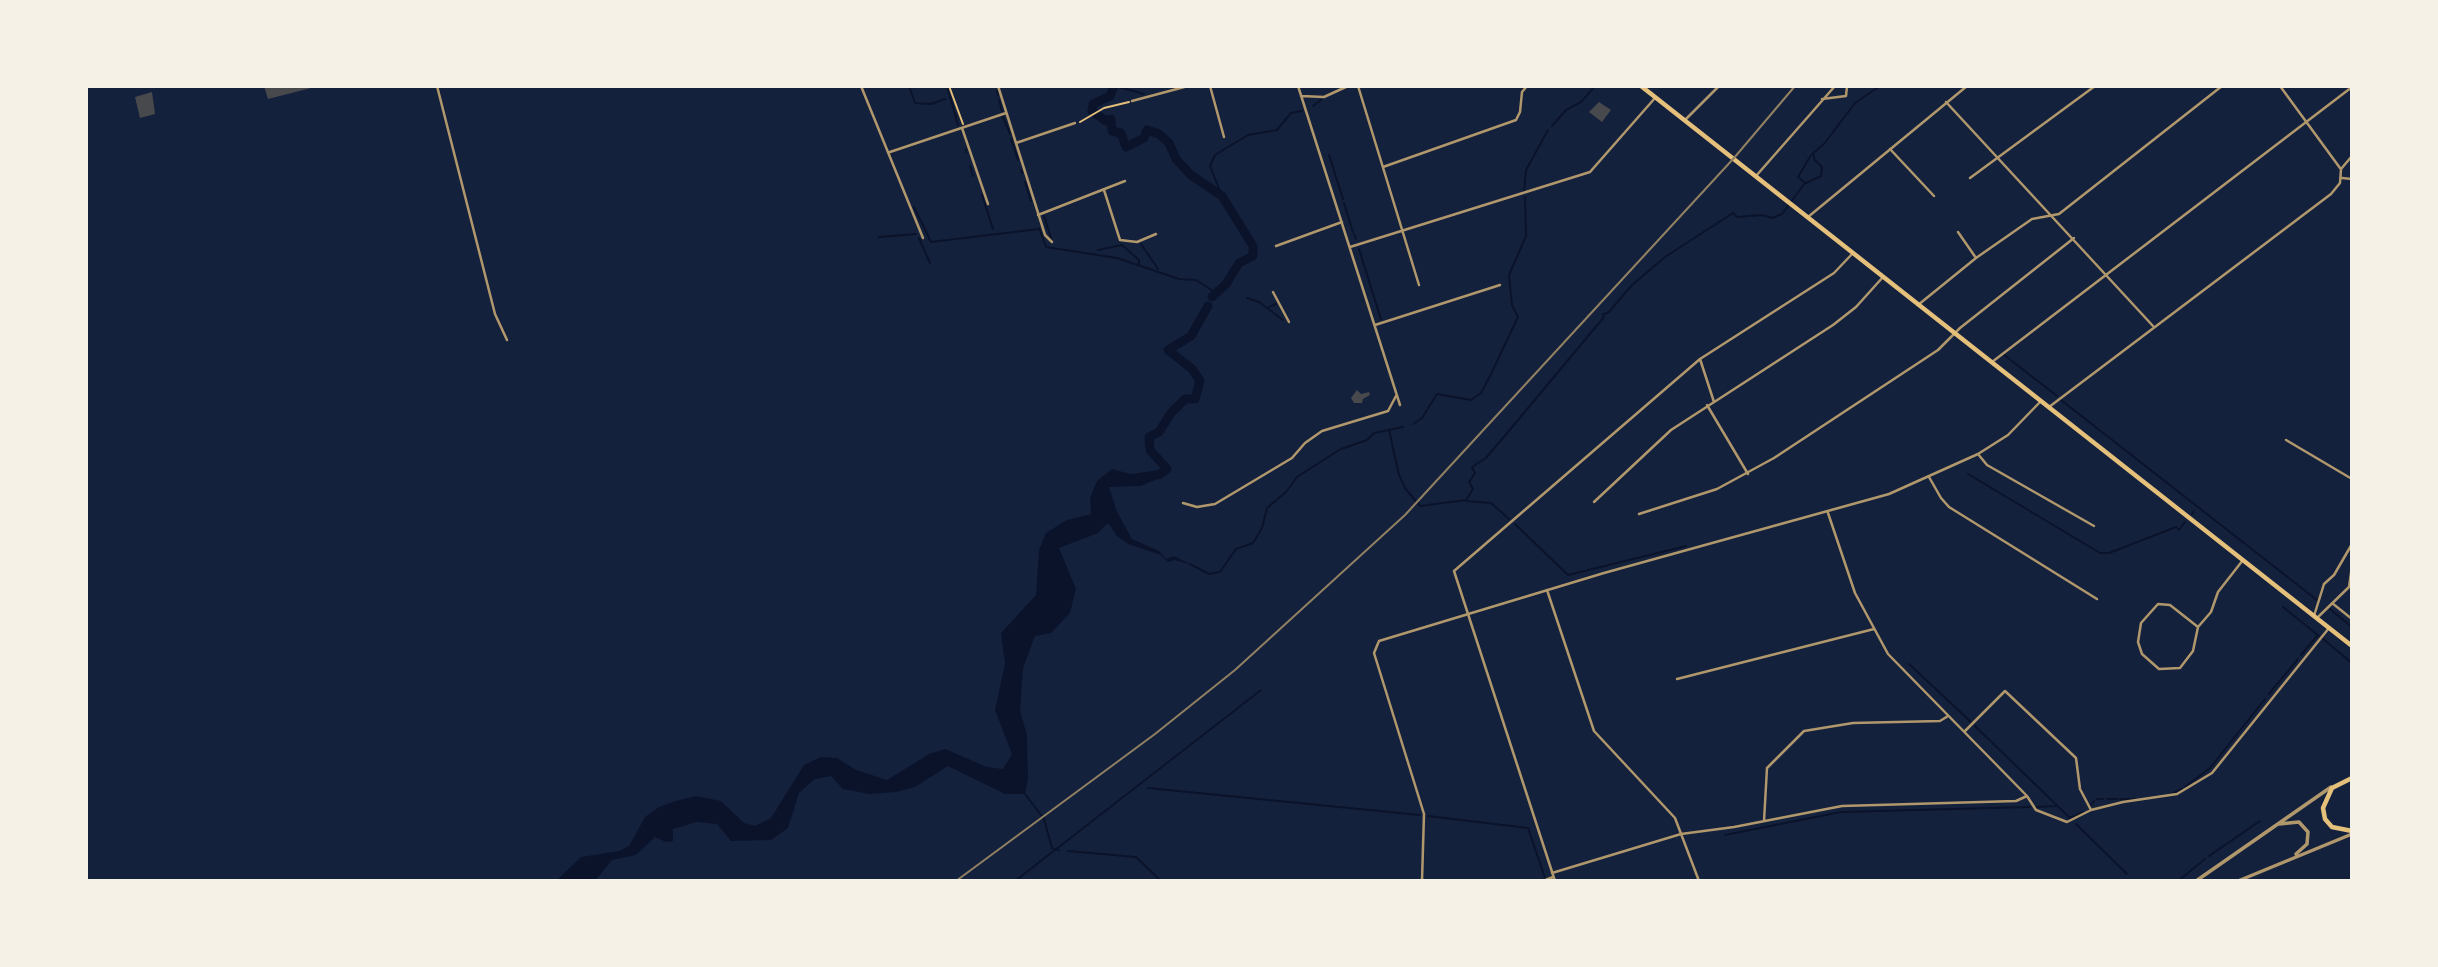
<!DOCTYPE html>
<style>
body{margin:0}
#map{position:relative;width:2438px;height:967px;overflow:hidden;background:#14213d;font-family:Barlow,sans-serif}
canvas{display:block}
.frame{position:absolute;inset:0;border:88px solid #f6f1e7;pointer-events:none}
</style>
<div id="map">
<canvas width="2438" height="967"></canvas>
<div class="frame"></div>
</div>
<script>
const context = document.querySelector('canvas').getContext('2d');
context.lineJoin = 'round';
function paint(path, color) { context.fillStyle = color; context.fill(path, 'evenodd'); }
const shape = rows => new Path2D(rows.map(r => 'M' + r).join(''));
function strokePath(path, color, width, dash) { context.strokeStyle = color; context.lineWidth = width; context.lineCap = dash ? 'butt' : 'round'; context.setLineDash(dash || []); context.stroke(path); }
paint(shape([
 [1112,469,1130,474,1167,469,1166,475,1141,486,1109,487,1117,512,1132,539,1159,551,1166,559,1174,556,1190,564,1174,560,1168,562,1161,555,1128,544,1117,536,1108,523,1098,533,1059,548,1076,589,1070,613,1051,633,1035,636,1023,668,1020,711,1027,735,1028,779,1025,794,1005,794,948,766,915,787,896,792,869,794,843,789,831,776,815,779,799,793,788,828,771,840,731,841,717,824,697,822,673,829,673,841,666,842,655,837,636,855,612,860,595,881,556,881,581,857,619,851,629,846,645,817,659,807,676,801,696,796,721,801,744,823,755,826,771,818,804,765,821,757,837,758,856,770,887,780,929,754,945,749,987,767,1003,769,1012,754,995,710,1005,664,1001,633,1036,595,1039,550,1046,533,1067,520,1091,514,1090,498,1097,481]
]), '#0b132b');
strokePath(shape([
 [909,86,915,103,931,104,945,99],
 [947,86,958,125],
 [995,86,995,87],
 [1115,86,1144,94],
 [997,91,998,95],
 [999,100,1002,111],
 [1313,106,1321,100],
 [1003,117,1010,134],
 [1552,126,1566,110,1581,102,1595,86],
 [1011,139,1018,160],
 [966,149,966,152],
 [1329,155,1343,199],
 [970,166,973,176],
 [1021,170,1022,173],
 [1025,182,1031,201],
 [1806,183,1821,176,1822,167,1814,159,1814,155],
 [1524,191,1526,170,1548,130],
 [982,195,993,229],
 [1222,196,1210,166,1215,155,1248,135,1277,130,1291,113,1302,111],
 [1344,203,1353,232],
 [914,207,931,242,1039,229],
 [1044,216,1052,241],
 [1039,228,1046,247,1117,258,1179,279,1196,280,1216,293],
 [1354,234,1356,239],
 [879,237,916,234],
 [919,238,930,263],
 [1141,244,1158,269],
 [1359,249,1381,319],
 [1098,250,1122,245,1139,260,1139,264],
 [1247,298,1259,302,1283,320],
 [1267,308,1276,304],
 [2003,354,2057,396],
 [2061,400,2317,600],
 [1413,424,1422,418,1437,394,1471,400,1481,393,1491,374,1518,317,1512,305,1509,275,1526,236,1525,197],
 [1389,430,1399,475,1405,488,1420,506,1466,500,1473,489,1469,482,1475,473,1472,467,1486,458,1508,432,1604,317,1603,314,1608,313,1632,285,1665,257,1733,213,1737,217,1762,215,1772,218,1782,214,1805,183,1798,177,1811,155,1824,144,1855,103,1880,86],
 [1341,449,1367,440,1374,433,1403,427],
 [1968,474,2100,553,2109,553,2176,527,2179,530,2185,522],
 [1467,501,1491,503,1509,519],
 [2192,514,2194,511],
 [1515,524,1568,575,1686,546],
 [1190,564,1209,574,1220,572,1236,549,1253,543,1262,528,1267,508,1286,492,1297,477,1339,450],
 [2283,607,2319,636],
 [2330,609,2352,627],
 [2323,639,2352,663],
 [2301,655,2317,636],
 [1909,664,1971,722],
 [2269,694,2298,659],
 [1975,726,2070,818,2083,812],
 [2185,787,2210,768,2265,699],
 [1148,788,1420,815],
 [1025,794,1044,819,1052,848,1059,850],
 [2171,794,2182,789],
 [2097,799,2103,799],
 [2107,799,2117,799],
 [2120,799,2135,799],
 [2091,805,2094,801],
 [2036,807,2056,806],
 [1428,816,1528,828,1546,881],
 [2076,824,2127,874],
 [1725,835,1841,812,2030,807],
 [1068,851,1136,857,1161,881],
 [2209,856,2260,821],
 [1015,881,1261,690],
 [2133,881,2134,881],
 [2178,881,2205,859]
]), '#0b132b', 2);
strokePath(shape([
 [1114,86,1110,96,1093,104,1092,111,1106,121,1111,119,1112,131,1121,133,1126,147,1144,138,1147,130,1159,134,1169,143,1176,159,1191,175,1222,196,1253,246,1253,256,1239,263,1226,284,1212,297],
 [1159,475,1167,469,1150,450,1149,437,1159,432,1171,413,1185,399,1195,399,1200,381,1192,369,1168,350,1191,336,1208,306]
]), '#0b132b', 9);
paint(shape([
 [264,86,314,86,315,87,268,99],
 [152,92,155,114,140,118,135,97],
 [1599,102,1611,110,1602,122,1589,112],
 [1357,390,1361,394,1369,392,1370,395,1363,399,1362,403,1354,403,1351,398]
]), '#48494c');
strokePath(shape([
 [949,86,963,124],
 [1080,122,1104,108,1129,102]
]), '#e5c07b', 2);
strokePath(shape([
 [437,86,495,314,507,340],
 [861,86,923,238],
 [998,86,1045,235,1052,242],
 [1210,86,1224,137],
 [1298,86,1400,405],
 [1358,86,1419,285],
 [2280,86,2340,168],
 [1301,96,1324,97,1348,86],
 [1822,99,1846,96,1847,86],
 [1132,101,1188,86],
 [1946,102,2153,326],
 [1685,120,1719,86],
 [962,128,988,204],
 [1016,143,1075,123],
 [1890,149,1934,196],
 [890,152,1006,113],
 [1383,167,1516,120,1520,112,1522,92,1527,86],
 [1756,176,1835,86],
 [1970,178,2095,86],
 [2342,178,2352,179],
 [1104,190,1120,240,1137,242,1156,234],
 [1038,215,1125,181],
 [1808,217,1967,86],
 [1958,232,1976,258],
 [1276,246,1342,222],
 [1350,247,1590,172,1655,98],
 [1273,292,1289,322],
 [1918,305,1976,258,2032,219,2059,214,2222,86],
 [1375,325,1500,285],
 [1700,359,1714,402],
 [1992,362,2352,87],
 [1707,405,1748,474],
 [2049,407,2331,194,2340,183,2341,169,2352,156],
 [2286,440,2352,479],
 [1978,454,1987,465,2094,526],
 [1929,477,1941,498,1949,507,2097,599],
 [1594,502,1671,430,1833,325,1856,307,1883,277],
 [1183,503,1197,507,1215,504,1292,458,1305,443,1322,431,1388,411,1396,396],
 [1828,513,1855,593,1888,654,2027,796],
 [1639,514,1717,489,1774,458,1938,350,1960,328,2074,238],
 [2349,587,2352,566],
 [1547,590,1594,731,1675,818,1699,881],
 [2332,603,2352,619],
 [2314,616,2324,584,2334,575,2352,544],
 [2317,618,2349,587],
 [2198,627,2170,605,2158,604,2141,623,2138,642,2142,654,2159,669,2180,668,2193,651,2198,627,2211,612,2218,592,2243,560],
 [1677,679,1874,629],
 [1965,731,2005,691,2076,758,2080,789,2091,810],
 [1764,821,1767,768,1804,731,1853,723,1940,721,1948,716],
 [1552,873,1681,834,1734,827,1842,806,2016,801,2027,796,2036,810,2067,822,2091,810,2123,802,2177,794,2212,773,2329,628],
 [1341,881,1344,881],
 [1422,881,1424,814,1374,653,1379,641,1604,573,1889,494,1978,454,2008,435,2041,401],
 [1543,881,1553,877],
 [1555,881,1454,571,1700,359,1834,273,1853,253]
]), '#b1986c', 2.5);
strokePath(shape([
 [2279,824,2299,822,2308,832,2307,844,2296,854],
 [2196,881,2331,787],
 [2238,881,2352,834]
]), '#b1986c', 3.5);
strokePath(shape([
 [1641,86,2352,646],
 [2352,778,2332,788,2323,808,2325,819,2332,827,2352,831]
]), '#e5c07b', 4.5);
strokePath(shape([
 [956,881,1155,734,1235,670,1405,515,1734,158,1795,86]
]), '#918062', 2);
</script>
